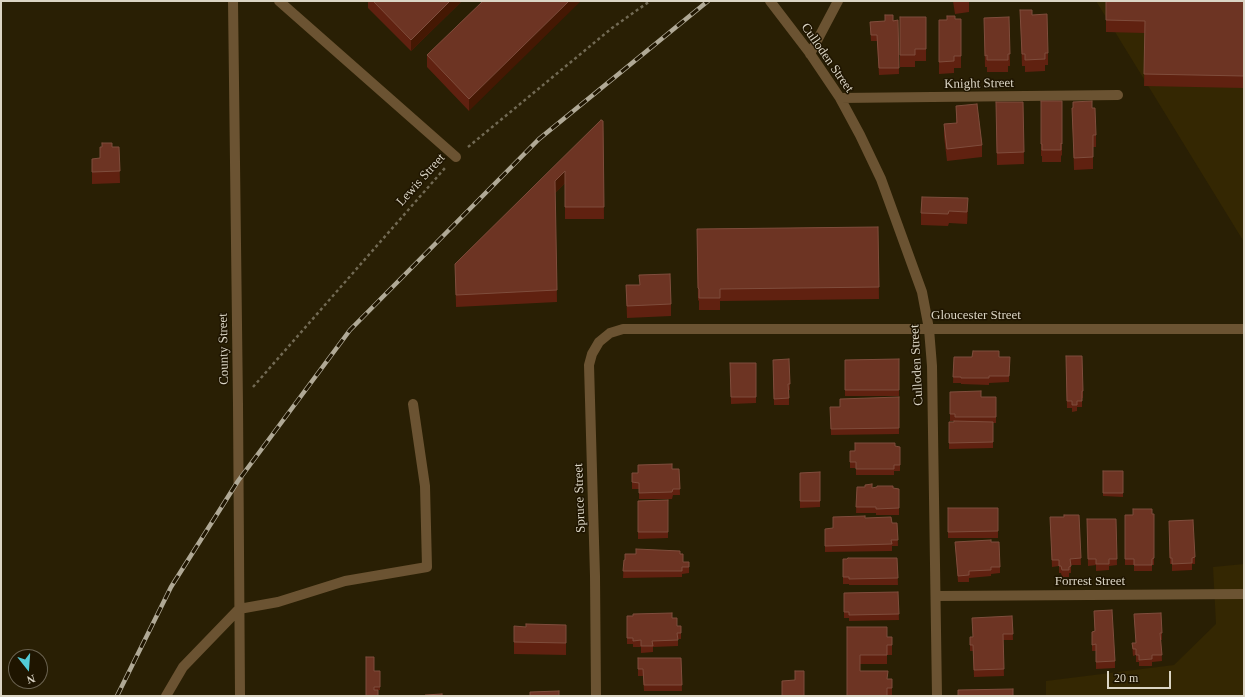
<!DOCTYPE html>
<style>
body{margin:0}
#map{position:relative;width:1245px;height:697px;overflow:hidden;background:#291f04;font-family:Georgia,serif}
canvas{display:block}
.frame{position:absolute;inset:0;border:2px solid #dbd5c5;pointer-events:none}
.north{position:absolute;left:8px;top:649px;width:40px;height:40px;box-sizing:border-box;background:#1f1500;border:1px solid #6a624f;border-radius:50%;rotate:163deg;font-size:11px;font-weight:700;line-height:16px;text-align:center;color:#dbd5c5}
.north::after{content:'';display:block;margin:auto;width:14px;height:18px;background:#52cbd7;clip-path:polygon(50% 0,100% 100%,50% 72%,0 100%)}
.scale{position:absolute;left:1107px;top:671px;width:64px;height:18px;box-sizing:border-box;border:2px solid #dbd5c5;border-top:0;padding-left:5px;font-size:12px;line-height:14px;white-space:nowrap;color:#dbd5c5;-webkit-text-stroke:3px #1f1500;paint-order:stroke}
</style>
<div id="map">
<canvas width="1245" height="697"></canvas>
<div class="frame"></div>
<div class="north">N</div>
<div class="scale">20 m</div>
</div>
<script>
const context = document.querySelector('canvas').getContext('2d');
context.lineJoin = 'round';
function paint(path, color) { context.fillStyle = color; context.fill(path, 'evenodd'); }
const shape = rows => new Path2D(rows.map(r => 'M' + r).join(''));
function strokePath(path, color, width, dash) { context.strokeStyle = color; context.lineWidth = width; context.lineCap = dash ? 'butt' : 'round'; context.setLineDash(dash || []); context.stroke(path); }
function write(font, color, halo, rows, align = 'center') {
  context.font = font + ' Georgia,serif'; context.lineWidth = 3; context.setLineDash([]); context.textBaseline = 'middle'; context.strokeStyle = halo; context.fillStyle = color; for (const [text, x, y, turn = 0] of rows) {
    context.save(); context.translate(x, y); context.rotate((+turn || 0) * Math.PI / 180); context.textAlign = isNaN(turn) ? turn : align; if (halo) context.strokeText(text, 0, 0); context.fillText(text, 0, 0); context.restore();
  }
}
paint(shape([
 [1096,1,1244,1,1244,242],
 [1244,564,1244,696,1046,696,1046,681,1174,665,1216,624,1213,567]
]), '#342702');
strokePath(shape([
 [468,147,612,28,650,1],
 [253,387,445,168]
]), '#726a54', 2.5, [3, 3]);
strokePath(shape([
 [233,1,238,405,240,696],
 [279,1,456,157],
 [770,1,809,52,840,98,860,135,881,179,922,292,929,329,932,366,937,696],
 [810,54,838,1],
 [840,98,1118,95],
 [936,596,1244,594],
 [166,696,183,667,239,609,278,602,345,581,427,567,425,486,413,404],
 [596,696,595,576,589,365,592,354,599,342,610,333,623,329,1244,329]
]), '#6b5332', 10);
const rail = shape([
 [117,696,171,587,238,481,350,330,539,139,708,1]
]);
strokePath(rail, '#b0a996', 4.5);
strokePath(rail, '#1f1500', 3, [9]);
paint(shape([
 [368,1,462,1,411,51,368,8],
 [483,1,469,111,427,67,427,55],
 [953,1,969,1,969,12,955,14],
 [1106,1,1244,1,1244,88,1144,86,1145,33,1106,32],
 [1020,10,1032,15,1048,53,1048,65,1045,65,1045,71,1025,72,1025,66,1022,66],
 [900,17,926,17,926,61,915,61,915,67,900,67],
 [1009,17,1010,66,1008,66,1008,72,987,72,987,67,985,67,984,18],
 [961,19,961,68,954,68,954,73,939,74,939,20],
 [898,20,899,74,879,75,877,41,871,41,870,22],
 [1041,101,1062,101,1062,156,1061,155,1061,162,1042,162,1042,156,1041,156],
 [996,102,1023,102,1024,164,997,165],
 [956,106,982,145,982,157,947,161,944,136,944,124,956,123],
 [1072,108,1096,135,1096,147,1093,147,1093,169,1074,170],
 [603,121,604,219,565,219,565,183,555,193,557,302,456,307,455,264],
 [112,147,119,147,120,183,92,184,92,159,100,158],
 [968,210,967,224,949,223,948,226,921,225,921,213],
 [878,227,879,299,720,301,720,310,699,310,699,301,698,300,697,229],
 [626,285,639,285,671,304,671,316,627,318],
 [954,357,1010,357,1009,382,989,383,989,385,961,384,961,383,953,383],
 [789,359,790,390,789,390,789,405,774,405,773,366],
 [899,359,899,396,845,396,845,360],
 [730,363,756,363,756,403,731,404],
 [1066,363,1083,391,1083,398,1082,398,1082,407,1077,407,1077,411,1072,412,1072,408,1067,408],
 [950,392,981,397,996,397,996,423,993,423,993,448,949,449,949,422,954,422,954,421,950,421],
 [899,397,899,434,831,435,830,407,840,407],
 [895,446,900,447,900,471,894,471,894,475,856,475,856,468,850,468,850,451],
 [679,469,680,495,673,495,672,499,639,499,639,489,632,489,632,479,638,473],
 [1103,471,1123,471,1123,497,1103,496],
 [820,472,820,507,800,508,800,473],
 [857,487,899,489,899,515,876,515,876,513,856,513],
 [668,500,668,538,638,539,638,501],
 [948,508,998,508,998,538,948,538],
 [1154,514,1154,565,1152,565,1152,571,1134,571,1134,565,1125,565,1125,515],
 [1079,515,1081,565,1071,565,1071,573,1069,573,1069,577,1062,577,1061,573,1059,573,1059,566,1052,567,1050,517,1064,517],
 [865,518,892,523,897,523,898,546,892,546,892,551,825,552,825,529,833,528],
 [1087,519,1116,519,1117,565,1109,566,1109,570,1096,571,1096,565,1088,566],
 [1169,527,1195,557,1195,564,1192,564,1192,570,1172,571,1172,564,1170,564],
 [955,542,991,542,1000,567,1000,573,991,574,991,576,969,578,969,582,958,582],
 [680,554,683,562,689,562,689,573,682,574,682,577,623,578,624,560],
 [897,558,898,585,849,585,849,584,843,584,843,559],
 [898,592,899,620,849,621,849,618,844,618,844,593],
 [1094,611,1115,661,1115,668,1096,669,1096,651,1092,651,1092,632,1095,631],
 [1134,614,1162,633,1162,640,1161,640,1162,661,1152,662,1152,666,1139,666,1139,662,1136,662,1136,655,1133,656,1132,643,1136,643],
 [627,616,672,618,681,633,681,639,678,639,678,646,653,647,653,652,641,653,641,647,633,647,633,644,627,644],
 [1012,616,1013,640,1003,640,1004,676,974,677,973,651,970,651,970,637,973,637],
 [514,626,566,643,566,655,514,654],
 [847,627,887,637,892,645,892,655,887,655,887,664,860,664,860,671,888,679,892,679,892,696,847,696],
 [638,658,681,658,682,691,644,691,643,676,638,676],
 [374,671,380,671,380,690,374,690,366,696]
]), '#602110');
paint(shape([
 [450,1,462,1,411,51,411,40],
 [569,1,581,1,469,111,469,99],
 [565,171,565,183,555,193,555,181],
 [968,198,968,210,967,224,967,212]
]), '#451803');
const building = shape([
 [373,1,450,1,411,40,373,1],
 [483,1,569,1,469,99,427,55,483,1],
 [1106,1,1244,1,1244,76,1144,74,1145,21,1106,20,1106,1],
 [1020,10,1032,10,1032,15,1047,14,1048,53,1045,53,1045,59,1025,60,1025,54,1022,54,1020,10],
 [885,15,893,15,893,21,898,20,899,68,879,68,877,35,871,35,870,22,885,21,885,15],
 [947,16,955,16,955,19,961,19,961,56,954,56,954,61,939,62,939,20,947,20,947,16],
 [900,17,926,17,926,49,915,49,915,55,900,55,900,17],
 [1009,17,1010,54,1008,54,1008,60,987,60,987,55,985,56,984,18,1009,17],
 [1041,101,1062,101,1062,144,1061,143,1061,150,1042,150,1042,144,1041,144,1041,101],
 [1092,101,1092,108,1095,108,1096,135,1093,135,1093,157,1074,158,1072,108,1073,108,1073,102,1092,101],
 [996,102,1023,102,1024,152,997,153,996,102],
 [977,104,982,145,947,149,944,124,957,123,956,106,977,104],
 [601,120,603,121,604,207,565,207,565,171,555,181,557,290,456,295,455,264,601,120],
 [102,143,112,143,112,147,119,147,120,171,92,172,92,159,100,158,100,147,102,147,102,143],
 [922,197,968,198,967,212,949,211,948,214,921,213,922,197],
 [878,227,879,287,720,289,720,298,699,298,699,289,698,288,697,229,878,227],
 [670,274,671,304,627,306,626,285,640,285,639,275,670,274],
 [973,351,999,351,999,357,1010,357,1009,376,989,376,989,378,961,378,961,377,953,377,954,357,972,357,973,351],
 [1066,356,1082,356,1083,391,1082,391,1082,401,1077,401,1077,405,1072,405,1072,401,1067,401,1066,356],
 [789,359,790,384,788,384,789,398,774,399,773,360,789,359],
 [899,359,899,390,845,390,845,360,899,359],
 [730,363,756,363,756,397,731,397,730,363],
 [981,391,981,397,996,397,996,417,955,417,955,414,950,414,950,392,981,391],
 [899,397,899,428,831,429,830,407,840,407,840,399,899,397],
 [954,421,993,422,993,442,949,443,949,422,954,422,954,421],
 [855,443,895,443,895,446,900,447,900,465,894,465,894,469,856,469,856,462,850,462,850,451,855,451,855,443],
 [672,464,672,469,679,469,680,489,673,489,672,492,639,493,639,483,632,482,632,473,638,473,638,465,672,464],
 [1103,471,1123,471,1123,493,1103,493,1103,471],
 [820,472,820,501,800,501,800,473,820,472],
 [872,484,872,488,877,487,877,486,893,486,893,488,899,489,899,508,876,509,876,507,856,507,857,487,865,487,865,485,872,484],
 [668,500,668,532,638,532,638,501,668,500],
 [948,508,998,508,998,531,948,532,948,508],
 [1133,509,1152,509,1152,514,1154,514,1154,558,1152,559,1152,565,1134,565,1134,559,1125,559,1125,515,1133,515,1133,509],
 [1064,515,1079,515,1081,558,1070,559,1071,566,1069,567,1069,570,1062,570,1061,566,1059,566,1059,560,1052,560,1050,517,1064,517,1064,515],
 [865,516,865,518,891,517,892,523,897,523,898,540,891,540,892,544,825,546,825,529,833,528,833,517,865,516],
 [1087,519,1116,519,1117,559,1109,559,1109,564,1096,564,1096,559,1088,559,1087,519],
 [1193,520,1195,557,1192,558,1192,563,1172,564,1172,558,1170,558,1169,521,1193,520],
 [991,540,991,542,999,542,1000,567,991,567,991,570,969,571,969,575,958,576,955,542,991,540],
 [636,549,680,551,680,554,683,554,683,562,689,562,689,567,682,567,682,571,623,571,624,560,625,560,625,554,636,554,636,549],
 [848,558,897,558,898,578,849,579,849,577,843,577,843,559,847,559,848,558],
 [898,592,899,614,849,615,849,612,844,612,844,593,898,592],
 [1112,610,1115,661,1096,662,1096,644,1092,645,1092,632,1095,631,1094,611,1112,610],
 [672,613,672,618,677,618,677,626,681,626,681,633,677,633,678,640,652,641,653,646,641,646,641,640,633,641,633,638,627,638,627,616,633,616,633,614,672,613],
 [1161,613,1162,633,1160,633,1162,655,1152,655,1152,659,1139,660,1139,655,1136,655,1136,649,1133,649,1132,643,1136,643,1134,614,1161,613],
 [1012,616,1013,634,1003,634,1004,669,974,670,973,645,970,645,970,637,973,637,972,618,1012,616],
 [526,624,566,625,566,643,514,642,514,626,526,627,526,624],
 [847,627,887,627,887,637,892,637,892,645,887,645,887,655,860,655,860,671,888,671,887,679,892,679,892,688,887,688,887,696,847,696,847,627],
 [366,657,374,657,374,671,380,671,380,687,374,687,374,690,378,690,378,696,366,696,366,657],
 [638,658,681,658,682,685,644,685,643,669,638,669,638,658],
 [795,671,804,671,804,696,782,696,782,681,795,680,795,671],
 [1013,689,1013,696,958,696,958,690,1013,689],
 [559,691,559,696,530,696,530,692,559,691],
 [442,694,442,696,425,696,425,695,442,694]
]);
paint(building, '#6d3423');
strokePath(building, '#7f4d3c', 1);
write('13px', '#dbd5c5', '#1f1500', [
 ["Culloden Street",827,58,55],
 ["Knight Street",979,84,-1],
 ["Lewis Street",421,180,-48],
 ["Gloucester Street",976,316],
 ["County Street",224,349,-91],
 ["Culloden Street",917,365,-93],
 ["Spruce Street",580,498,-92],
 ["Forrest Street",1090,582]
]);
</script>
